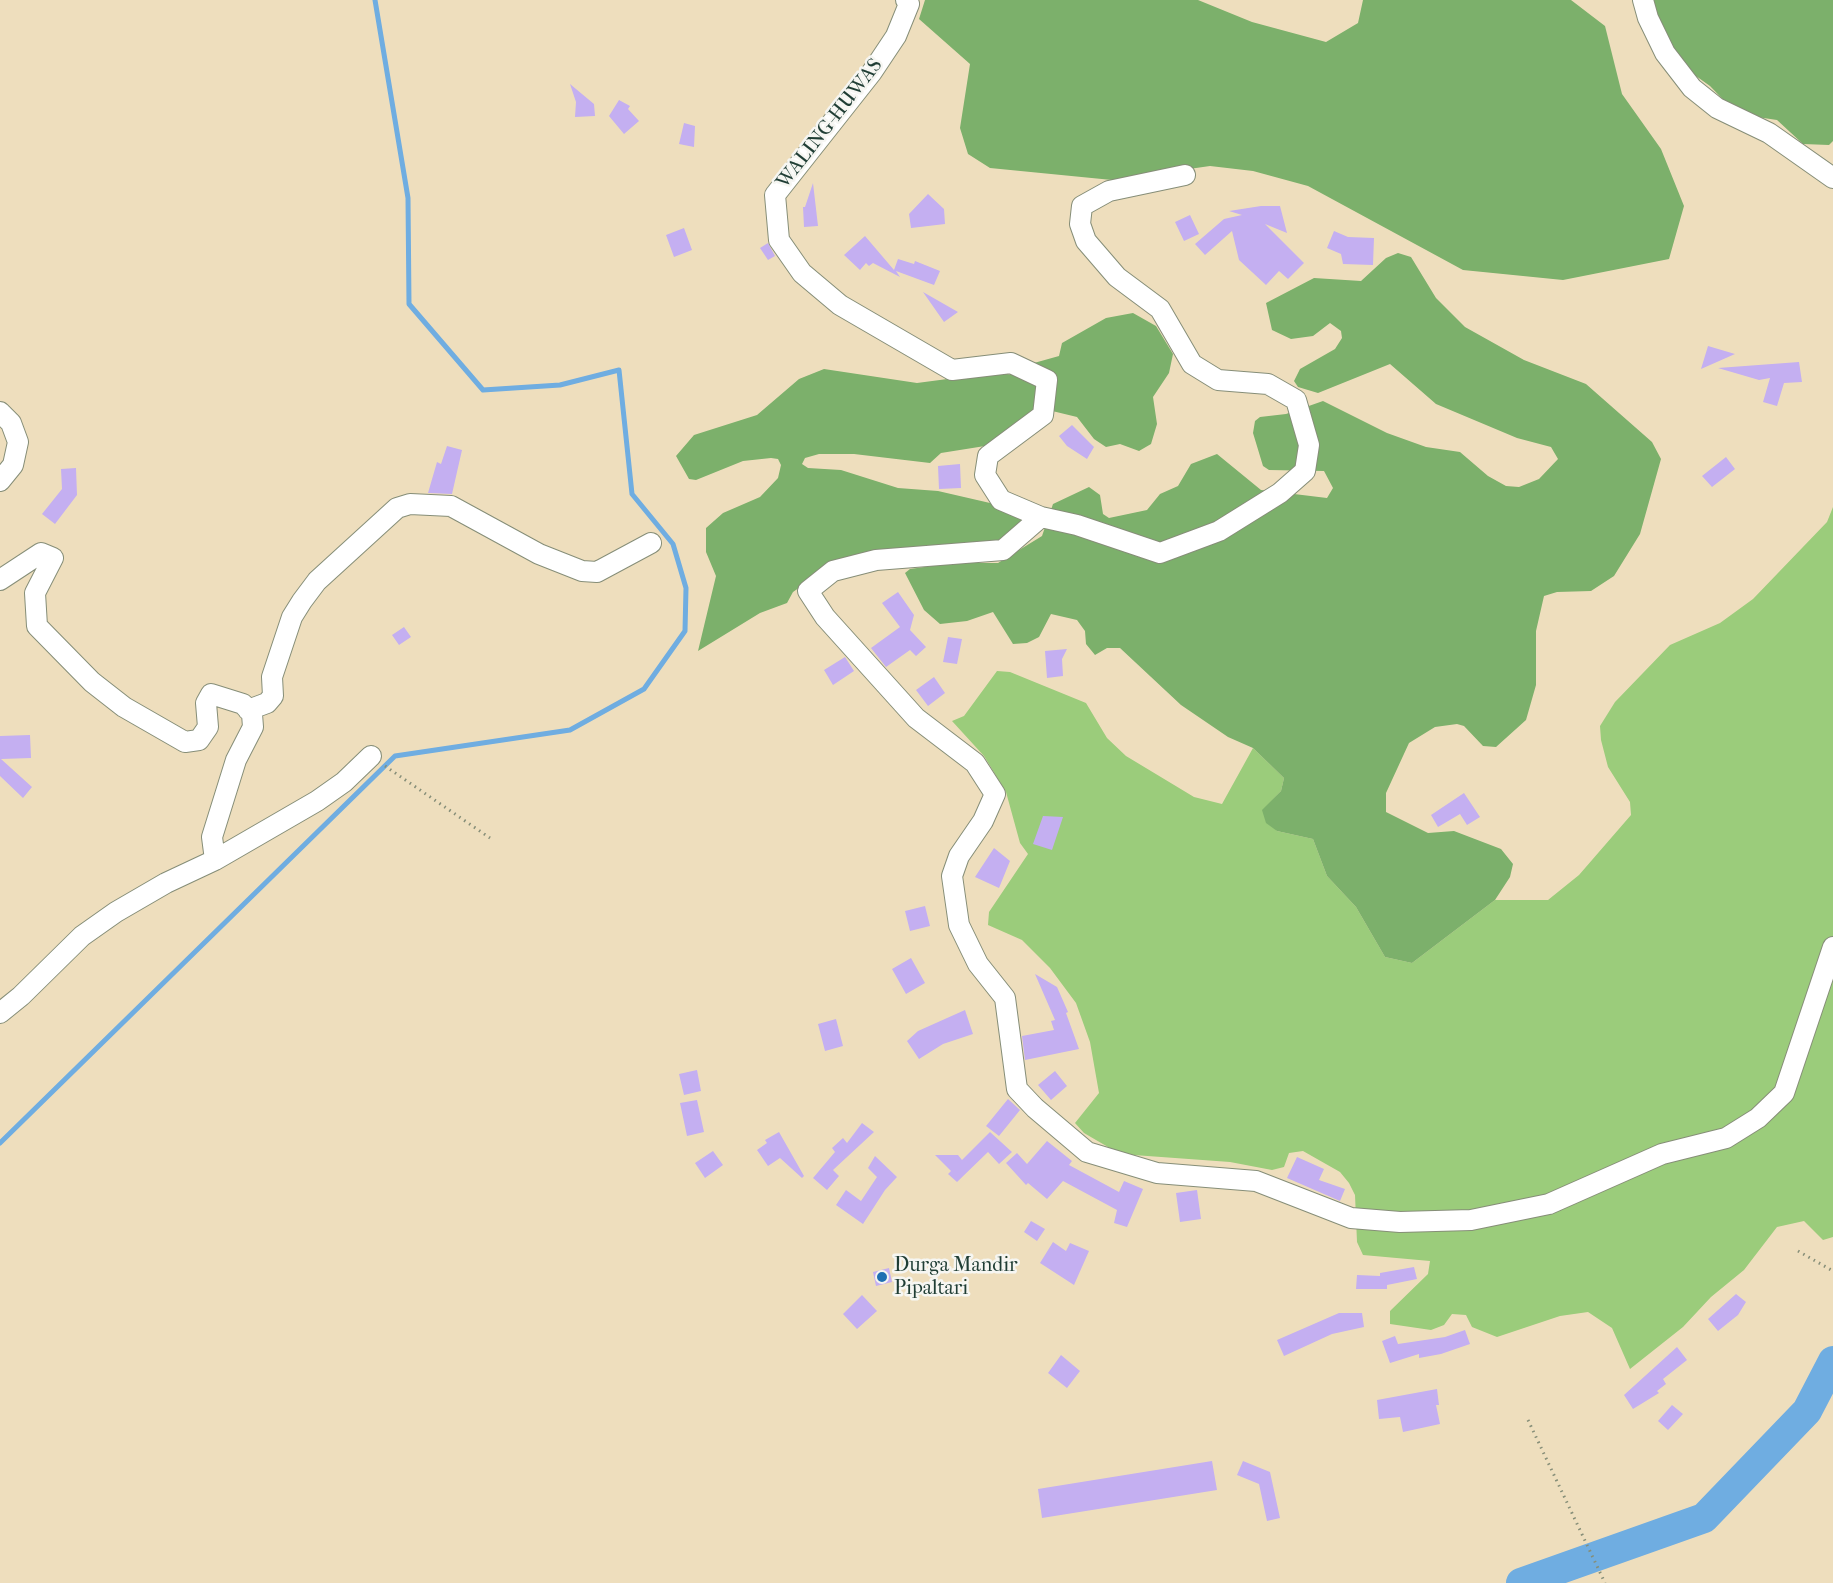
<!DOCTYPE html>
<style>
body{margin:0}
canvas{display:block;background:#eedebd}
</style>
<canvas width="1833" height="1583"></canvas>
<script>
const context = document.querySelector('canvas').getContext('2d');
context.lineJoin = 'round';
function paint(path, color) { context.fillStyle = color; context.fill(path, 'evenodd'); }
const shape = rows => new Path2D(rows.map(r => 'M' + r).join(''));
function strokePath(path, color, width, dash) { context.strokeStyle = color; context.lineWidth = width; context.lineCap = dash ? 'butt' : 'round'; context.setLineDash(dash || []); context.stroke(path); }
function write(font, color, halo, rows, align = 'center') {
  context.font = font + ' "IM FELL French Canon",serif'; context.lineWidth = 5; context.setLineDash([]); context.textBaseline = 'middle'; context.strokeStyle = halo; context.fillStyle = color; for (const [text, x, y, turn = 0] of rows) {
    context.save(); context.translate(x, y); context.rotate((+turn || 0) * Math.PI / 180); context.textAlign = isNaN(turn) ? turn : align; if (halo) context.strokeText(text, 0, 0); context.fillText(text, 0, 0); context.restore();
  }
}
paint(shape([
 [1833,507,1833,1237,1823,1240,1804,1221,1777,1227,1744,1270,1711,1297,1683,1327,1630,1369,1612,1328,1588,1312,1560,1316,1497,1337,1472,1327,1466,1315,1452,1314,1444,1325,1431,1330,1390,1324,1390,1311,1428,1274,1430,1261,1363,1255,1357,1242,1355,1195,1349,1183,1340,1172,1303,1151,1289,1153,1284,1167,1272,1170,1230,1162,1120,1154,1084,1133,1075,1123,1099,1093,1090,1042,1076,1003,1050,968,1022,940,988,925,989,912,1028,854,1020,843,1006,792,984,756,952,721,964,716,997,671,1010,672,1086,703,1107,738,1126,756,1194,797,1222,804,1253,748,1284,778,1281,791,1263,810,1277,831,1313,839,1327,876,1356,907,1385,957,1412,963,1495,900,1548,900,1579,875,1631,815,1630,802,1608,767,1601,740,1600,726,1615,702,1670,645,1720,623,1753,599,1827,522]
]), '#9bcc7b');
paint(shape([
 [925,0,1198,0,1252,22,1326,42,1358,23,1363,0,1571,0,1605,26,1622,94,1661,149,1684,206,1669,259,1563,280,1463,270,1308,186,1253,171,1210,166,1112,180,990,168,968,154,960,128,970,64,919,19],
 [1649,0,1833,0,1833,141,1829,145,1803,144,1777,120,1737,114,1710,86,1689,71,1674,49],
 [1398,253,1411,257,1436,298,1465,327,1524,360,1586,384,1652,442,1661,459,1640,534,1614,576,1591,591,1557,592,1544,596,1536,631,1536,685,1526,720,1496,747,1483,746,1464,726,1457,724,1435,727,1409,743,1386,793,1386,812,1428,833,1454,831,1501,849,1513,864,1510,877,1495,900,1412,963,1385,957,1356,907,1327,876,1313,839,1277,831,1266,823,1262,810,1281,791,1284,778,1253,748,1228,737,1181,705,1120,648,1107,648,1095,655,1086,644,1085,631,1077,620,1051,614,1039,637,1027,643,1013,644,993,612,967,621,940,624,924,610,905,573,910,569,953,563,998,563,1042,536,1053,504,1089,487,1100,495,1103,514,1109,518,1147,510,1160,494,1178,486,1191,464,1217,454,1261,490,1327,498,1333,488,1324,471,1269,470,1263,466,1253,433,1255,421,1260,417,1286,414,1323,401,1387,433,1426,447,1460,452,1488,476,1506,486,1519,487,1539,479,1558,459,1551,447,1517,438,1436,404,1390,364,1318,393,1298,387,1294,381,1300,369,1335,349,1342,338,1341,331,1330,323,1313,336,1291,339,1272,330,1266,303,1314,278,1361,281,1386,258],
 [1133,313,1156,326,1173,354,1169,373,1153,397,1157,424,1151,444,1139,451,1120,444,1106,447,1094,439,1077,417,1044,409,985,446,941,453,930,463,854,454,819,454,805,458,802,464,808,468,841,470,898,488,938,491,1003,506,1020,515,1025,527,998,548,833,564,793,592,787,603,760,613,698,651,716,576,706,552,706,528,723,513,760,497,778,478,781,465,778,459,771,458,743,461,696,480,689,479,676,456,694,435,757,415,799,379,824,369,917,383,993,373,1030,376,1034,363,1059,356,1062,343,1106,318]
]), '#7cb06b');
strokePath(shape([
 [0,1143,395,756,570,730,644,689,685,631,686,588,673,544,632,494,619,370,560,385,483,390,409,304,408,198,375,0]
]), '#6fade1', 5);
strokePath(shape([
 [1521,1583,1704,1518,1807,1411,1833,1361]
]), '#6fade1', 30);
paint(shape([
 [570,84,594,104,595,116,575,117,576,102],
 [619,100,630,106,628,109,639,121,624,134,609,116],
 [684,123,695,126,694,147,679,144],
 [813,183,818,226,804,227,803,207,805,207],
 [928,194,944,209,945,224,911,228,909,214],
 [1261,206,1280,206,1287,233,1265,224,1304,263,1288,279,1279,271,1266,285,1239,260,1232,231,1205,255,1195,244,1224,219,1242,215,1229,211],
 [1190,215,1199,234,1184,241,1175,222],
 [684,228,692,250,674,257,666,235],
 [1334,231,1348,237,1374,238,1373,265,1343,264,1341,254,1327,248],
 [865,236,894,270,898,259,914,264,915,261,940,271,934,285,896,271,900,277,873,263,869,266,866,263,860,270,844,255],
 [768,243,775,256,768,260,760,248],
 [923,292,958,312,944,322],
 [1708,346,1735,354,1701,369],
 [1799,362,1802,382,1784,383,1777,406,1763,402,1770,378,1759,380,1718,368],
 [1072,425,1094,447,1087,459,1067,446,1059,436],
 [447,446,462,450,452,494,428,493,437,462,441,464],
 [1726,457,1735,469,1712,487,1702,476],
 [960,464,961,488,939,489,938,466],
 [76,468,77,495,55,524,42,514,62,489,61,469],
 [898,592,914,615,910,630,926,647,916,656,910,650,886,667,871,648,900,627,882,603],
 [404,627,411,637,399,645,392,635],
 [948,637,962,639,957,664,943,662],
 [1067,649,1062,659,1063,676,1047,678,1045,651],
 [845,657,854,671,833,685,824,670],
 [934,677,945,693,928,706,916,690],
 [30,735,31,758,1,759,32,787,23,798,0,776,0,736],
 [1464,793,1480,817,1467,825,1460,814,1438,827,1431,815],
 [1043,816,1063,817,1052,850,1033,844],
 [994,848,1010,861,999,888,975,877],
 [925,906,930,926,910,931,905,911],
 [911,958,925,983,906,994,892,969],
 [1035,974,1057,987,1068,1012,1066,1013,1079,1049,1025,1060,1022,1036,1054,1030,1051,1021,1055,1020],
 [965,1010,973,1034,943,1044,919,1059,907,1041,918,1031],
 [836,1019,843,1046,825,1051,818,1024],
 [697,1070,701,1091,684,1095,679,1074],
 [1055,1071,1067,1086,1051,1100,1038,1085],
 [1008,1099,1020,1110,999,1136,986,1126],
 [697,1100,704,1132,687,1136,680,1103],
 [862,1123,874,1132,833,1170,839,1176,827,1190,813,1178,835,1152,832,1148,843,1138,847,1143],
 [779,1132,804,1176,802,1178,780,1158,768,1166,757,1150,767,1143,765,1140],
 [990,1132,1012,1152,999,1164,988,1152,957,1182,948,1174,951,1171,935,1155,958,1155,962,1160],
 [1047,1141,1072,1161,1069,1165,1119,1192,1124,1181,1143,1189,1127,1227,1114,1223,1117,1210,1063,1181,1047,1199,1028,1183,1026,1185,1006,1163,1017,1153,1027,1164],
 [713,1151,723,1165,705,1178,695,1163],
 [875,1156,897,1177,885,1190,863,1224,836,1205,846,1190,861,1201,877,1177,868,1168],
 [1297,1157,1324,1169,1319,1180,1345,1189,1340,1201,1287,1178],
 [1197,1190,1201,1219,1180,1222,1176,1193],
 [1031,1221,1045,1229,1037,1241,1024,1232],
 [1053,1242,1066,1251,1070,1243,1089,1251,1074,1285,1040,1263],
 [1414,1267,1417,1279,1387,1285,1387,1289,1356,1289,1357,1275,1380,1276,1380,1273],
 [889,1268,892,1282,876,1286,873,1272],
 [1736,1294,1746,1302,1738,1315,1718,1331,1708,1319],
 [862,1295,877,1311,857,1329,843,1314],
 [1339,1313,1362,1313,1364,1327,1332,1334,1284,1356,1277,1340],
 [1465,1330,1470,1344,1441,1354,1419,1358,1419,1354,1390,1363,1382,1341,1395,1336,1398,1344,1445,1337],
 [1677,1347,1687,1360,1663,1379,1666,1384,1657,1391,1659,1393,1633,1409,1624,1395],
 [1061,1355,1080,1371,1067,1388,1048,1373],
 [1437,1389,1439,1405,1436,1405,1440,1424,1403,1432,1400,1417,1379,1419,1377,1400],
 [1672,1405,1683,1414,1668,1430,1658,1421],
 [1212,1461,1217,1490,1042,1518,1038,1489],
 [1243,1461,1270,1472,1280,1518,1267,1521,1259,1484,1237,1475]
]), '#c4aff1');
const minor = shape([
 [906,0,909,4,896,36,872,72,775,195,779,240,802,273,840,305,952,370,1011,363,1047,380,1043,415,988,456,985,475,1001,500,1041,517,1003,550,876,560,833,571,808,591,825,617,916,718,975,763,995,794,983,821,959,856,952,876,959,925,978,964,1005,998,1017,1089,1035,1108,1087,1152,1157,1173,1256,1181,1351,1218,1400,1222,1471,1220,1549,1204,1662,1154,1726,1138,1758,1118,1784,1093,1833,947],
 [1643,0,1648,18,1665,53,1692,88,1717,108,1769,133,1833,178],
 [0,412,11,423,18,442,13,465,0,481],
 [1041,517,1077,525,1160,553,1219,531,1280,493,1305,471,1309,445,1296,400,1268,384,1218,380,1192,364,1160,309,1117,277,1086,241,1080,224,1082,206,1109,191,1185,175],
 [0,580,41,553,53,558,35,593,37,626,92,682,124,707,185,742,199,740,208,727,206,703,211,694,243,704,252,714,253,727,236,760,212,837,215,860],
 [248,710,267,703,273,696,272,677,292,617,302,601,317,581,397,508,410,504,451,506,539,554,582,571,597,572,651,543],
 [0,1013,21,996,82,936,116,912,166,883,215,860,317,801,344,782,371,756]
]);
strokePath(minor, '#868e78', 22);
strokePath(shape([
 [385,766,490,838],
 [1798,1251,1833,1271],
 [1528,1420,1605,1583]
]), '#868e78', 3, [1.5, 4.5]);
strokePath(minor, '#fff', 20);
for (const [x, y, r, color] of [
 [882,1277,6,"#1f6fb2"]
]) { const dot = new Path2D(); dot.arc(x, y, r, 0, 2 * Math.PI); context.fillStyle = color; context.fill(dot); strokePath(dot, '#f6f6f2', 2); }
write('20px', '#1f3d34', '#f6f6f2', [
 ["WALING-HUWAS",830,124,-52]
]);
write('20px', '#1f3d34', '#f6f6f2', [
 ["Durga Mandir",894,1266],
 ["Pipaltari",894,1289]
], 'left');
</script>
